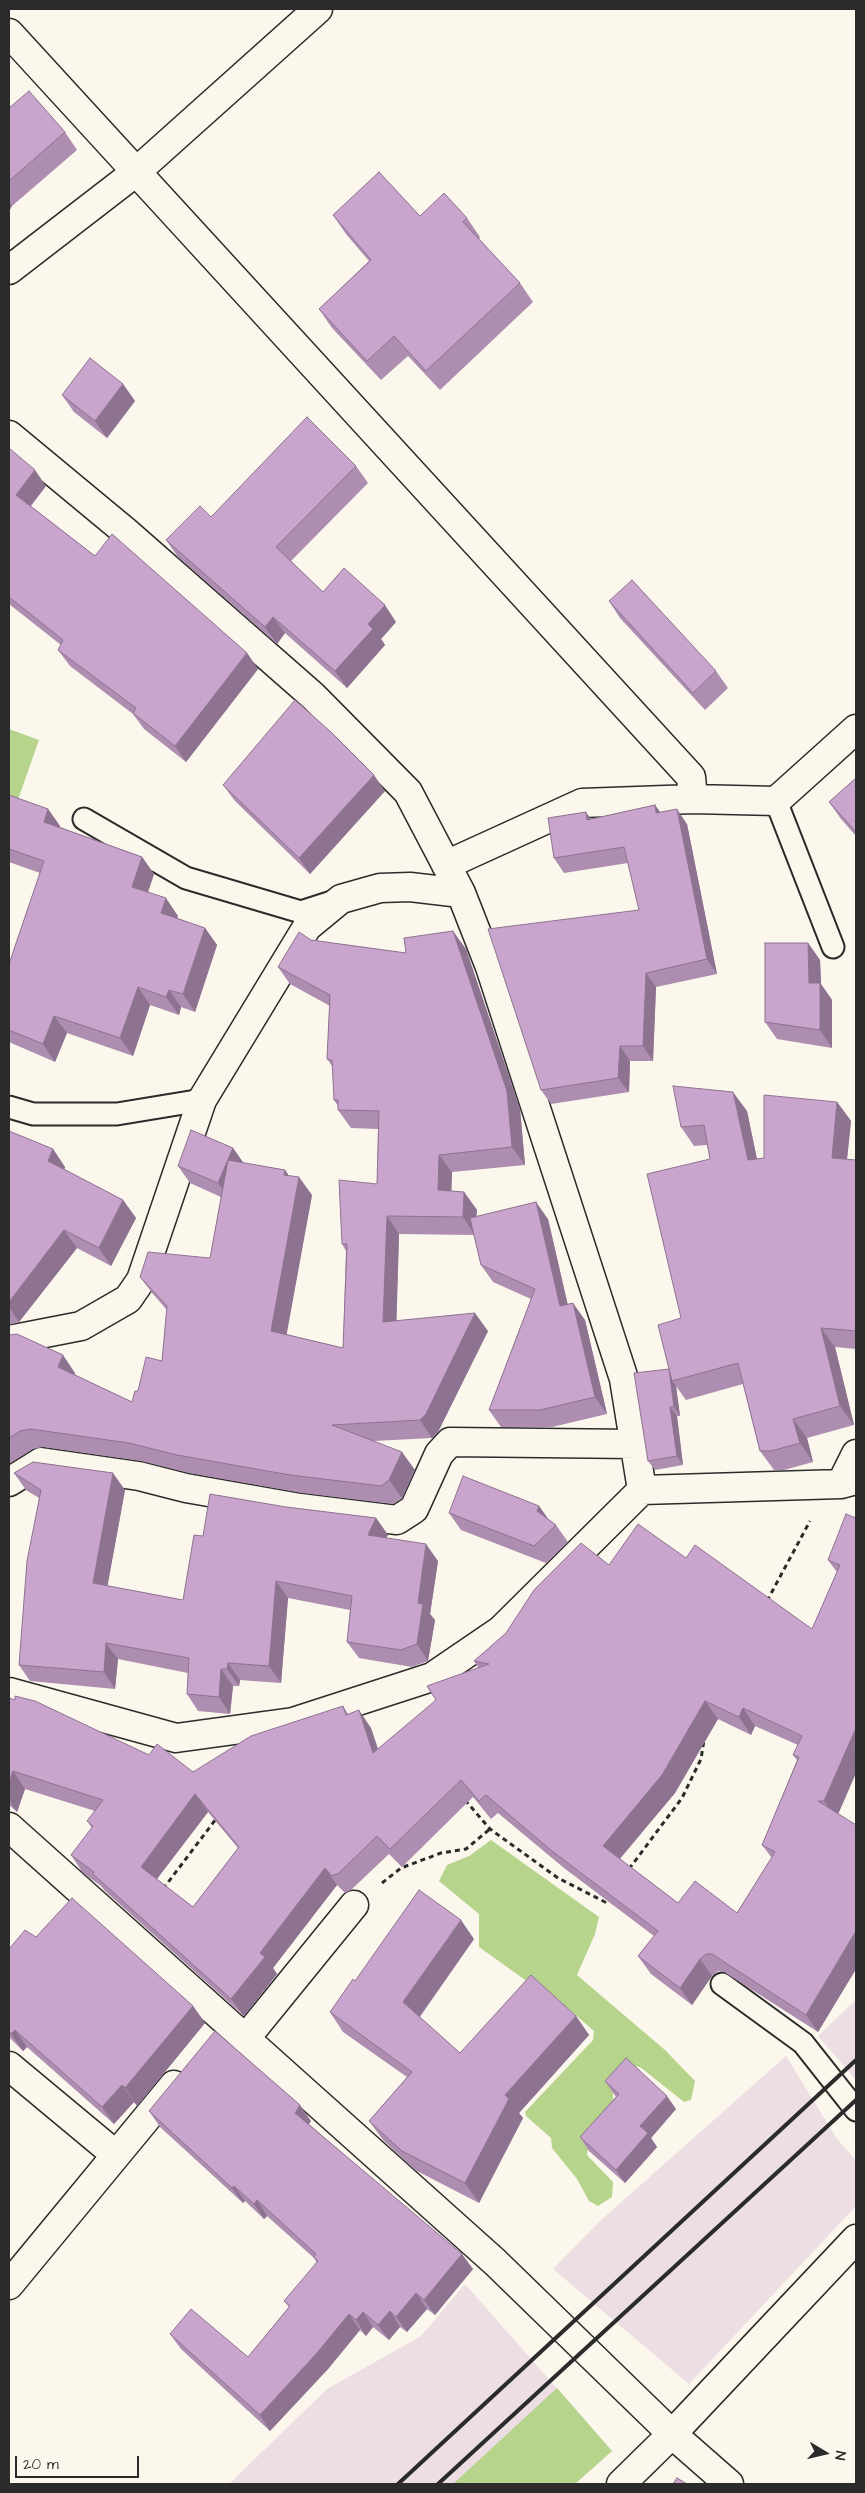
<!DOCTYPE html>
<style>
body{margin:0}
#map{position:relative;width:865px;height:2493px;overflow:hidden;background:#fbf7ec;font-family:"Architects Daughter",sans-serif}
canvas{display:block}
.frame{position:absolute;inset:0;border:10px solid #2b2b2b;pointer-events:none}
.north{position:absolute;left:800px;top:2428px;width:50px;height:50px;-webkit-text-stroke:4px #fbf7ec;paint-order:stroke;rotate:99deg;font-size:14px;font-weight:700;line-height:20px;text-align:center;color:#2b2b2b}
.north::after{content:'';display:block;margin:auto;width:18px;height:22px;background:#2b2b2b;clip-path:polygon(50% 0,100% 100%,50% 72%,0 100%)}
.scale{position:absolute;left:15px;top:2456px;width:124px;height:22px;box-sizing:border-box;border:2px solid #2b2b2b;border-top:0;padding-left:6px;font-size:15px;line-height:18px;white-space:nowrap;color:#2b2b2b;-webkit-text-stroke:4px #fbf7ec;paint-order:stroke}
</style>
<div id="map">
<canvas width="865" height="2493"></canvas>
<div class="frame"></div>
<div class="north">N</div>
<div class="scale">20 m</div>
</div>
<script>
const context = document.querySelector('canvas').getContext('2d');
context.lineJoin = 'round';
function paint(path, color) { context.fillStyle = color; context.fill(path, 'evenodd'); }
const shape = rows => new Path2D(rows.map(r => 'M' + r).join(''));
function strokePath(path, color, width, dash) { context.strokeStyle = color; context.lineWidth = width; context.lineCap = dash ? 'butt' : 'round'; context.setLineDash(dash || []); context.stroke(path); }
paint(shape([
 [856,2000,856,2080,818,2036],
 [786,2056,837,2139,856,2160,856,2206,689,2384,553,2269,600,2221],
 [465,2284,612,2451,575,2484,229,2484,327,2389,421,2336]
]), '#ecdee3');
paint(shape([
 [9,729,39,740,15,808,9,806],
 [491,1840,599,1917,595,1934,577,1975,665,2050,695,2081,691,2100,684,2102,640,2067,630,2066,613,2091,613,2098,621,2107,588,2149,587,2155,613,2182,612,2197,598,2206,589,2201,577,2179,552,2148,551,2138,526,2116,525,2112,593,2040,594,2031,547,1990,535,1987,479,1947,479,1914,439,1881,447,1865,469,1856],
 [557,2388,612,2451,575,2484,453,2484]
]), '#b7d48d');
const service = shape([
 [776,801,833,947],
 [84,819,186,878,301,912,332,902],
 [9,1107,33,1114,117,1114,202,1100],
 [722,1984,803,2043,856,2110]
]);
const minor = shape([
 [9,33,691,777,693,799],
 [9,270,136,172,318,9],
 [9,435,126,532,313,696,408,792,461,893,490,967,624,1379,642,1490],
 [446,865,582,803,693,799,776,801,856,729],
 [9,1340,81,1326,128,1299,141,1280,202,1100,307,927,341,899,380,888,410,887,461,893],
 [9,1482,41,1462,139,1476,186,1488,300,1508,397,1520,414,1509,439,1454,450,1442,635,1444],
 [841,1484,856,1454],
 [9,1692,176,1738,293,1722,432,1677,501,1630,642,1490,841,1484,856,1480],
 [9,1827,495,2262,672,2434,729,2484],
 [245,2039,354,1905],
 [9,2066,116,2155],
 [9,2285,174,2085],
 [621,2484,672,2434,856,2239]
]);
strokePath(service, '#2b2b2b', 25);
strokePath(minor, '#2b2b2b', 31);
strokePath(shape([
 [767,1601,810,1521],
 [465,1800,490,1829,558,1878,605,1902,607,1898],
 [629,1869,682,1798,701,1759,704,1740],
 [382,1883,401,1868,441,1853,466,1849,490,1829],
 [163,1889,216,1819]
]), '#2b2b2b', 3, [5, 4]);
strokePath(service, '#fbf7ec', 21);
strokePath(minor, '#fbf7ec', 28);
strokePath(shape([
 [398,2484,856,2060],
 [438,2484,856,2100]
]), '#2b2b2b', 4);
paint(shape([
 [9,108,65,132,77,150,12,206,9,211],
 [333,215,420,216,467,218,480,237,479,239,520,283,533,302,440,390,408,356,381,380,332,328,319,309,369,261,346,234],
 [123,384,135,401,107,438,74,412,62,395],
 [9,448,46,486,31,506,95,556,247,653,258,669,186,762,144,729,133,714,70,666,58,650,61,645,9,604],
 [356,466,368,483,291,561,323,592,396,622,381,639,385,645,347,688,285,633,277,644,178,557,166,540,211,517],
 [609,601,716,671,728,688,705,710,620,618],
 [856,778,856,836,841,819,829,802],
 [223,785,385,791,310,874,235,801],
 [9,795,48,809,60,826,60,827,142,857,154,874,148,892,178,916,177,918,205,928,217,945,195,1012,181,1007,179,1015,150,1005,133,1056,67,1033,55,1062,9,1042,9,964,40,873,9,862],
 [655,805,660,812,687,824,717,974,656,987,653,1061,630,1061,629,1092,551,1104,541,1090,639,910,628,863,564,873,554,858,591,819],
 [311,940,406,953,466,949,520,1109,525,1165,452,1172,451,1191,464,1192,477,1210,476,1217,548,1219,568,1305,585,1320,607,1414,552,1427,501,1427,489,1410,531,1299,493,1282,481,1265,474,1235,399,1234,396,1321,488,1331,438,1432,432,1438,374,1441,415,1470,402,1498,393,1504,302,1493,189,1473,141,1461,43,1447,33,1449,9,1464,9,1335,75,1373,75,1375,132,1402,138,1391,162,1361,167,1310,153,1294,140,1277,210,1258,221,1197,190,1183,178,1166,233,1148,243,1163,285,1170,289,1176,312,1195,286,1334,343,1348,346,1251,342,1244,377,1184,378,1129,351,1128,338,1110,338,1106,334,1100,333,1067,327,1059,330,1006,290,984,278,967],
 [808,943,820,960,821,984,832,1000,832,1048,777,1039,765,1022],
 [837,1102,851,1121,847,1160,856,1160,856,1349,835,1347,854,1425,807,1438,813,1462,784,1470,774,1470,760,1451,743,1384,686,1400,676,1386,680,1416,677,1416,683,1465,655,1470,648,1461,681,1318,710,1159,707,1145,694,1146,681,1127,747,1111,757,1159,764,1158],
 [9,1131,53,1149,65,1167,64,1169,123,1200,136,1218,111,1266,77,1248,19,1322,9,1325],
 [14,1473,125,1490,107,1586,183,1600,203,1536,286,1507,376,1518,388,1535,386,1538,438,1561,430,1614,435,1620,428,1661,412,1667,359,1658,347,1642,350,1610,288,1598,281,1683,240,1680,239,1686,233,1686,230,1714,198,1711,187,1694,188,1673,118,1659,115,1689,30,1681,19,1665,39,1498,26,1490],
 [539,1506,548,1519,556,1525,568,1542,546,1563,461,1530,449,1513],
 [856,1518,856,1773,838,1814,856,1825,856,1969,818,2032,724,1972,718,1971,712,1976,692,2005,651,1974,638,1956,654,1936,564,1868,498,1813,491,1819,473,1797,402,1867,389,1854,351,1890,345,1893,337,1885,273,1968,277,1974,244,2016,105,1891,101,1886,83,1873,71,1855,92,1828,87,1821,95,1811,25,1789,17,1812,9,1805,9,1698,149,1755,193,1772,343,1706,348,1714,371,1728,378,1749,478,1667,474,1661,609,1565,686,1558,812,1629,837,1572,828,1560],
 [718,1719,751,1735,755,1726,798,1745,793,1755,797,1760,762,1845,772,1858,737,1913,678,1903,620,1859,675,1793],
 [208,1812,238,1848,193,1907,157,1879],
 [36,1937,193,2006,205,2023,137,2106,134,2102,114,2124,27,2047,23,2051,9,2037,9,1949],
 [474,1939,420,2017,460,2053,576,2016,589,2035,519,2113,523,2118,479,2203,415,2170,383,2140,369,2121,407,2077,343,2032,330,2012,355,1981],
 [605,2081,676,2109,651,2138,657,2147,625,2183,589,2151,580,2137,616,2097],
 [149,2111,311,2121,309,2124,473,2269,435,2315,427,2309,407,2332,400,2327,389,2340,373,2327,366,2336,360,2330,328,2369,270,2431,181,2349,170,2334,248,2357,289,2307,284,2301,317,2263,314,2258,267,2216,264,2219,245,2201,243,2203,160,2127]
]), '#ad8db0');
paint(shape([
 [9,202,12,206,9,211],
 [123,384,135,401,107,438,95,421],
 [35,470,46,486,27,510,16,495],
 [385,605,396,622,381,639,385,645,347,688,335,671,368,624],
 [273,617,285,633,277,644,265,627],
 [247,653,258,669,186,762,175,746],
 [374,775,385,791,310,874,299,858],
 [655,805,665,819,656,813],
 [48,809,60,826,56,839,44,822],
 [677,809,687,824,717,974,707,959],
 [586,812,596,827,587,820],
 [142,857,154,874,144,904,132,887],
 [166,898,178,916,173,930,161,913],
 [205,928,217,945,195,1012,183,994],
 [453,931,466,949,520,1109,525,1165,512,1147],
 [808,943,820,960,821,984,832,1000,832,1048,820,1030,809,983],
 [646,973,656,987,653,1061,643,1046],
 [138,987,150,1005,133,1056,120,1038],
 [169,990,181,1007,179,1015,166,997],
 [54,1016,67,1033,55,1062,43,1044],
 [620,1046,630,1061,629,1092,618,1078],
 [733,1092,747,1111,761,1179,748,1160],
 [837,1102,851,1121,845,1177,832,1158],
 [233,1148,245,1165,230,1200,218,1183],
 [53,1149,65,1167,61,1179,48,1161],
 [439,1155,452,1172,451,1208,438,1190],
 [285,1170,297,1188,299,1177,312,1195,284,1349,271,1331],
 [464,1192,477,1210,475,1235,463,1217],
 [123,1200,136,1218,111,1266,99,1248],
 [536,1202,548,1219,572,1324,560,1306],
 [387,1216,399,1234,396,1340,383,1322],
 [64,1230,77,1248,19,1322,9,1307,9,1302],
 [573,1303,585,1320,607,1414,595,1397],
 [475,1313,488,1331,438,1432,432,1438,420,1420],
 [821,1328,835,1347,854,1425,840,1406],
 [63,1355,75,1373,70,1385,58,1367],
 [669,1369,675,1378,672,1381,676,1386,680,1416,674,1407],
 [670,1407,677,1416,683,1465,677,1456],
 [793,1419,807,1438,813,1462,800,1443],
 [402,1452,415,1470,402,1498,389,1480],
 [113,1473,125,1490,105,1600,93,1583],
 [539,1506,551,1523,537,1511],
 [376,1518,388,1535,379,1551,368,1535],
 [426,1544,438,1561,430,1614,435,1620,428,1661,417,1644,418,1603],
 [276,1581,288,1598,281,1683,269,1666],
 [106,1643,118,1659,115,1689,104,1672],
 [228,1663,240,1680,239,1686,227,1669],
 [221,1669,233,1686,230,1714,219,1697],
 [705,1701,718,1719,675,1793,615,1864,603,1846],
 [743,1708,755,1726,751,1735,739,1717],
 [359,1710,371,1728,385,1771,373,1753],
 [856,1728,856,1773,836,1819,824,1801],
 [13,1771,25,1789,17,1812,9,1800,9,1783],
 [195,1794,208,1812,153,1884,141,1867],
 [325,1868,337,1885,273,1968,277,1974,244,2016,231,1999,260,1953],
 [461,1920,474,1939,416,2021,403,2002],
 [856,1931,856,1969,818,2032,806,2015],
 [700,1959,712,1976,692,2005,680,1988],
 [193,2006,205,2023,137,2106,125,2088],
 [576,2016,589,2035,519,2113,523,2118,479,2203,465,2183,505,2095],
 [15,2030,27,2047,23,2051,11,2034],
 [122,2085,134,2102,114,2124,102,2107],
 [667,2096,676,2109,651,2138,657,2147,625,2183,616,2170,640,2126],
 [300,2105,311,2121,306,2128,295,2113],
 [234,2186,245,2201,243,2203,232,2188],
 [257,2200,267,2216,264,2219,254,2204],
 [462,2254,473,2269,435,2315,424,2300],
 [416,2293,427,2309,407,2332,396,2317],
 [390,2311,400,2327,389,2340,378,2325],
 [363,2312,373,2327,366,2336,356,2320],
 [349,2314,360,2330,328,2369,270,2431,260,2415]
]), '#8d7390');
const building = shape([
 [29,91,65,132,9,181,9,108,29,91],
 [379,172,420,216,444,193,467,218,463,222,520,283,426,371,394,336,367,361,319,309,371,260,333,215,379,172],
 [90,358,123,384,95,421,62,395,90,358],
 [307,417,356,466,276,547,323,592,344,568,385,605,368,624,373,629,335,671,273,617,265,627,166,540,200,506,211,517,307,417],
 [9,448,35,470,16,495,95,556,112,534,247,653,175,746,133,713,136,708,58,650,63,640,9,597,9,448],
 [632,580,716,671,693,693,609,601,632,580],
 [295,700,331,732,374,775,299,858,223,785,295,700],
 [856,778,856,832,829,802,856,778],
 [9,795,48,809,44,822,142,857,132,887,166,898,161,913,205,928,183,994,169,990,166,997,138,987,120,1038,54,1016,43,1044,9,1030,9,964,44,861,9,849,9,795],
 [655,805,656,813,677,809,707,959,646,973,643,1046,620,1046,618,1078,541,1090,488,929,639,910,624,847,554,858,548,818,586,812,587,820,655,805],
 [453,931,507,1091,512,1147,439,1155,438,1190,464,1192,463,1217,387,1216,383,1322,475,1313,426,1414,420,1420,332,1425,402,1452,389,1480,381,1486,290,1475,177,1455,129,1443,31,1429,20,1431,9,1438,9,1335,17,1334,63,1355,58,1367,132,1402,135,1391,138,1391,146,1357,162,1361,167,1306,140,1277,148,1252,210,1258,228,1160,285,1170,284,1175,299,1177,271,1331,343,1348,347,1244,342,1244,339,1180,377,1184,379,1111,338,1110,338,1100,334,1100,332,1060,327,1059,330,995,278,967,299,932,311,940,406,953,404,938,453,931],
 [765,943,808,943,809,983,820,983,820,1030,765,1022,765,943],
 [673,1086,733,1092,748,1160,764,1158,764,1095,837,1102,832,1158,856,1160,856,1331,821,1328,840,1406,793,1419,800,1443,771,1451,760,1451,738,1363,672,1381,658,1325,681,1318,647,1174,710,1159,704,1125,681,1127,673,1086],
 [191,1130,233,1148,218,1183,178,1166,191,1130],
 [9,1131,53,1149,48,1161,123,1200,99,1248,64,1230,9,1302,9,1131],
 [536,1202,560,1306,573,1303,595,1397,540,1410,489,1410,535,1289,481,1265,470,1218,536,1202],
 [669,1369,674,1407,670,1407,677,1456,648,1461,634,1373,669,1369],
 [33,1462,113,1473,93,1583,183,1600,194,1535,203,1536,210,1494,286,1507,376,1518,368,1535,426,1544,418,1603,423,1604,417,1644,401,1650,347,1642,352,1596,276,1581,269,1666,228,1663,227,1669,221,1669,219,1697,187,1694,189,1658,106,1643,104,1672,19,1665,27,1561,41,1490,14,1473,33,1462],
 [463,1476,539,1506,537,1511,556,1525,534,1546,449,1513,463,1476],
 [846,1514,856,1518,856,1728,824,1801,818,1801,856,1825,856,1931,806,2015,712,1954,706,1954,700,1959,680,1988,638,1956,658,1931,552,1851,486,1795,479,1801,461,1780,390,1849,377,1836,339,1873,332,1876,325,1868,260,1953,265,1957,231,1999,93,1874,94,1872,71,1855,93,1826,87,1821,103,1800,13,1771,9,1783,9,1698,15,1700,15,1696,35,1701,149,1755,157,1744,193,1772,251,1736,343,1706,346,1715,359,1710,373,1753,436,1700,427,1686,489,1664,474,1661,506,1633,534,1590,581,1543,609,1565,638,1524,686,1558,695,1545,812,1629,840,1565,828,1560,846,1514],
 [705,1701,739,1717,743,1708,802,1736,793,1755,799,1757,762,1845,775,1852,737,1913,695,1881,678,1903,603,1846,662,1775,705,1701],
 [195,1794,239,1847,193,1907,141,1867,195,1794],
 [419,1890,461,1920,403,2002,460,2053,531,1975,576,2016,505,2095,509,2099,465,2183,402,2151,369,2121,412,2072,330,2012,353,1979,355,1981,419,1890],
 [72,1898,193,2006,125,2088,122,2085,102,2107,15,2030,11,2034,9,2031,9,1949,25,1930,36,1937,72,1898],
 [215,2031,300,2105,295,2113,462,2254,424,2300,416,2293,396,2317,390,2311,378,2325,363,2312,356,2320,349,2314,317,2353,260,2415,170,2334,191,2309,248,2357,290,2306,284,2301,318,2261,314,2257,316,2254,257,2200,254,2204,234,2186,232,2188,149,2111,215,2031],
 [626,2058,667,2096,640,2126,648,2133,616,2170,580,2137,619,2094,605,2081,626,2058],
 [677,2478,687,2484,673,2484,677,2478]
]);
paint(building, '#c9a4cd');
strokePath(building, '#8d7390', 1);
</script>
